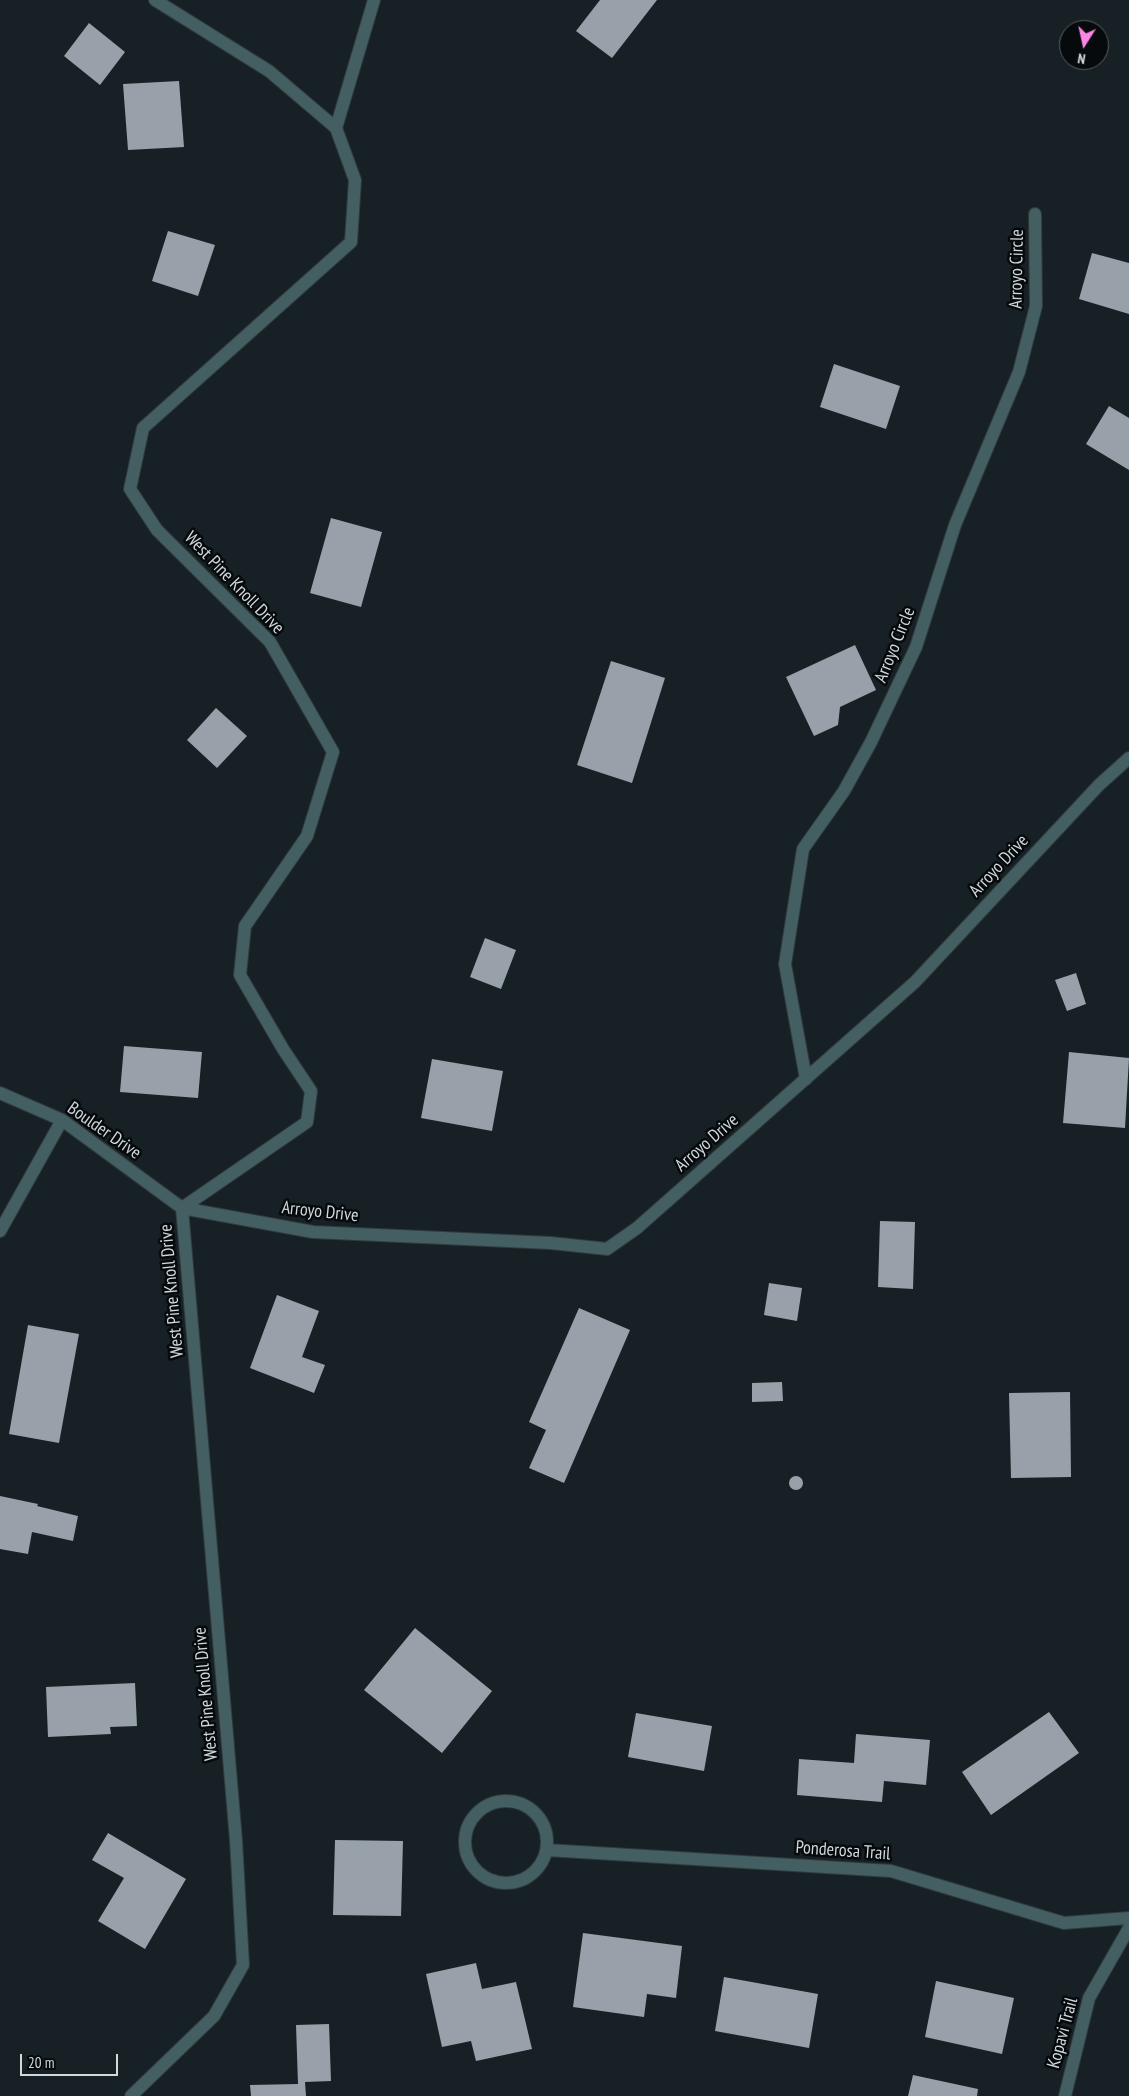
<!DOCTYPE html>
<style>
body{margin:0}
#map{position:relative;width:1129px;height:2096px;overflow:hidden;background:#172125;font-family:"PT Sans Narrow",sans-serif}
canvas{display:block}
.north{position:absolute;left:1059px;top:20px;width:50px;height:50px;box-sizing:border-box;background:#060a0c;border:1px solid #575c5f;border-radius:50%;rotate:190deg;font-size:14px;font-weight:700;line-height:20px;text-align:center;color:#d1d8db}
.north::after{content:'';display:block;margin:auto;width:18px;height:22px;background:#fc86e3;clip-path:polygon(50% 0,100% 100%,50% 72%,0 100%)}
.scale{position:absolute;left:20px;top:2054px;width:98px;height:22px;box-sizing:border-box;border:2px solid #d1d8db;border-top:0;padding-left:6px;font-size:15px;line-height:18px;white-space:nowrap;color:#d1d8db;-webkit-text-stroke:4px #060a0c;paint-order:stroke}
</style>
<div id="map">
<canvas width="1129" height="2096"></canvas>
<div class="north">N</div>
<div class="scale">20 m</div>
</div>
<script>
const context = document.querySelector('canvas').getContext('2d');
context.lineJoin = 'round';
function paint(path, color) { context.fillStyle = color; context.fill(path, 'evenodd'); }
const shape = rows => new Path2D(rows.map(r => 'M' + r).join(''));
function strokePath(path, color, width, dash) { context.strokeStyle = color; context.lineWidth = width; context.lineCap = dash ? 'butt' : 'round'; context.setLineDash(dash || []); context.stroke(path); }
function write(font, color, halo, rows, align = 'center') {
  context.font = font + ' "PT Sans Narrow",sans-serif'; context.lineWidth = 5; context.setLineDash([]); context.textBaseline = 'middle'; context.strokeStyle = halo; context.fillStyle = color; for (const [text, x, y, turn = 0] of rows) {
    context.save(); context.translate(x, y); context.rotate((+turn || 0) * Math.PI / 180); context.textAlign = isNaN(turn) ? turn : align; if (halo) context.strokeText(text, 0, 0); context.fillText(text, 0, 0); context.restore();
  }
}
paint(shape([
 [600,0,657,0,612,58,576,31],
 [89,23,125,52,100,85,64,56],
 [179,81,184,147,128,150,123,84],
 [168,231,215,245,198,296,152,281],
 [1092,253,1129,263,1129,314,1079,299],
 [834,364,900,386,886,429,820,407],
 [1109,406,1129,418,1129,470,1086,444],
 [331,518,382,532,361,607,310,593],
 [855,645,876,690,840,707,838,725,814,736,786,677],
 [611,661,665,678,632,783,577,765],
 [216,708,247,736,217,768,187,740],
 [485,938,516,950,501,989,470,977],
 [1076,973,1086,1004,1067,1011,1055,980],
 [124,1046,202,1052,198,1098,120,1092],
 [1069,1052,1129,1058,1125,1128,1063,1123],
 [432,1059,503,1071,492,1131,421,1118],
 [880,1221,915,1222,913,1289,878,1287],
 [769,1283,802,1288,797,1321,764,1315],
 [277,1295,319,1311,302,1357,325,1365,314,1393,250,1368],
 [579,1308,630,1330,564,1483,529,1468,546,1430,529,1422],
 [28,1325,79,1334,59,1443,9,1434],
 [782,1382,783,1401,752,1402,752,1383],
 [1070,1392,1071,1477,1011,1478,1009,1393],
 '789 1483a7 7 0 1 1 14 0a7 7 0 1 1-14 0Z',
 [0,1496,38,1504,37,1506,78,1516,73,1541,32,1532,28,1554,0,1549],
 [415,1628,492,1691,442,1753,364,1690],
 [135,1683,137,1726,110,1727,111,1734,48,1737,46,1687],
 [1049,1712,1079,1753,991,1815,962,1772],
 [636,1713,712,1726,704,1771,628,1757],
 [856,1734,930,1740,926,1785,884,1781,882,1802,797,1795,799,1759,854,1763],
 [108,1833,186,1879,145,1949,98,1921,124,1878,92,1860],
 [335,1840,403,1841,401,1916,333,1915],
 [583,1933,682,1946,676,1998,647,1994,644,2017,573,2007],
 [476,1963,482,1989,516,1982,532,2049,476,2061,471,2041,442,2047,426,1974],
 [724,1977,818,1994,809,2048,715,2031],
 [936,1981,1014,1998,1002,2054,925,2037],
 [329,2024,331,2081,305,2082,306,2096,251,2096,250,2085,298,2084,296,2025],
 [913,2075,978,2089,977,2096,908,2096]
]), '#98a1a9');
const minor = shape([
 [155,0,269,71,336,128,355,180,351,242,143,428,130,489,157,530,270,642,333,752,307,836,245,926,240,975,283,1049,311,1091,307,1122,182,1208],
 [336,128,374,0],
 [806,1079,785,964,803,849,844,791,871,742,916,647,955,525,1019,372,1036,306,1035,214],
 [0,1093,62,1120,182,1208,313,1232,551,1243,607,1249,637,1228,915,982,1099,785,1129,758],
 [0,1231,62,1120],
 '465 1842a41 41 0 1 1 82 0a41 41 0 1 1-82 0Z',
 [547,1850,891,1871,1064,1923,1129,1918],
 [131,2096,214,2016,243,1965,236,1840,182,1208],
 [1065,2096,1089,1998,1129,1928]
]);
strokePath(minor, '#313b3e', 14);
strokePath(minor, '#435f61', 12);
write('18px', '#d1d8db', '#060a0c', [
 ["Arroyo Circle",1017,269,-89],
 ["West Pine Knoll Drive",234,583,46],
 ["Arroyo Circle",895,645,-68],
 ["Arroyo Drive",999,866,-47],
 ["Boulder Drive",104,1131,35],
 ["Arroyo Drive",707,1143,-41],
 ["Arroyo Drive",320,1212,6],
 ["West Pine Knoll Drive",172,1291,-95],
 ["West Pine Knoll Drive",206,1694,-95],
 ["Ponderosa Trail",843,1851,4],
 ["Kopavi Trail",1063,2033,-75]
]);
</script>
